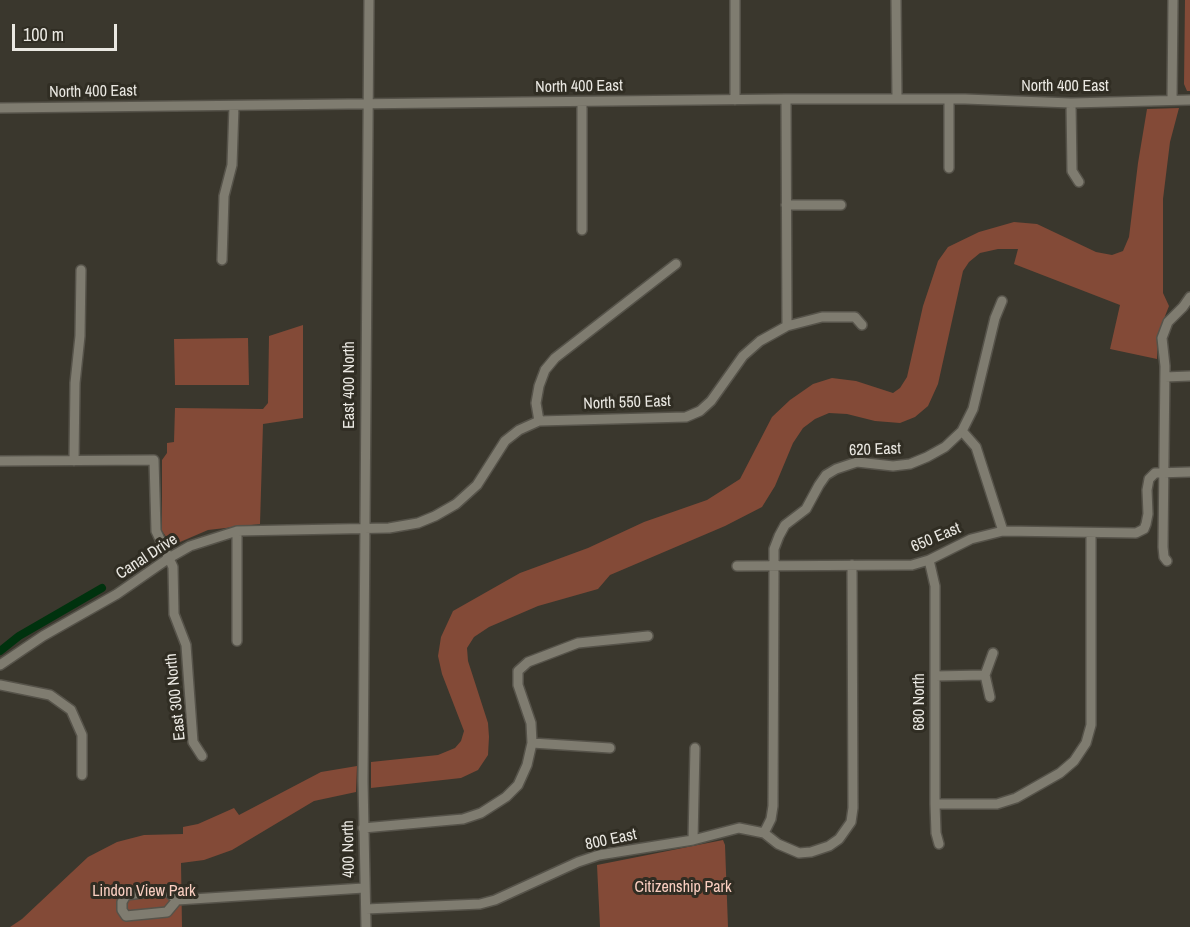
<!DOCTYPE html>
<style>
body{margin:0}
#map{position:relative;width:1190px;height:927px;overflow:hidden;background:#3a372d;font-family:"Archivo Narrow",sans-serif}
canvas{display:block}
.scale{position:absolute;left:12px;top:24px;width:105px;height:27px;box-sizing:border-box;border:3px solid #eae8e2;border-top:0;padding-left:8px;font-size:18px;line-height:21px;white-space:nowrap;color:#eae8e2;-webkit-text-stroke:4px #302d23;paint-order:stroke}
</style>
<div id="map">
<canvas width="1190" height="927"></canvas>
<div class="scale">100 m</div>
</div>
<script>
const context = document.querySelector('canvas').getContext('2d');
context.lineJoin = 'round';
function paint(path, color) { context.fillStyle = color; context.fill(path, 'evenodd'); }
const shape = rows => new Path2D(rows.map(r => 'M' + r).join(''));
function strokePath(path, color, width, dash) { context.strokeStyle = color; context.lineWidth = width; context.lineCap = dash ? 'butt' : 'round'; context.setLineDash(dash || []); context.stroke(path); }
function write(font, color, halo, rows, align = 'center') {
  context.font = font + ' "Archivo Narrow",sans-serif'; context.lineWidth = 6; context.setLineDash([]); context.textBaseline = 'middle'; context.strokeStyle = halo; context.fillStyle = color; for (const [text, x, y, turn = 0] of rows) {
    context.save(); context.translate(x, y); context.rotate((+turn || 0) * Math.PI / 180); context.textAlign = isNaN(turn) ? turn : align; if (halo) context.strokeText(text, 0, 0); context.fillText(text, 0, 0); context.restore();
  }
}
paint(shape([
 [1185,0,1190,0,1190,91,1187,91,1184,84],
 [1179,108,1170,142,1163,199,1163,293,1169,306,1158,334,1157,359,1110,349,1120,305,1014,264,1018,249,998,249,980,253,969,262,963,271,938,384,928,406,915,417,900,423,875,421,847,414,829,413,815,419,803,428,793,443,775,486,762,507,725,526,610,575,598,589,538,606,489,627,474,637,467,648,468,661,488,723,489,737,488,755,478,770,461,778,371,788,371,762,438,755,455,748,461,741,464,731,442,674,438,656,441,637,453,611,520,573,588,548,644,522,707,500,740,479,772,417,790,400,813,384,832,378,856,381,893,393,900,388,907,377,923,306,938,261,948,247,979,232,1014,222,1037,224,1096,252,1112,255,1123,251,1129,237,1138,163,1147,109],
 [303,325,303,418,263,424,260,524,208,530,180,542,170,542,162,531,162,460,167,453,167,443,174,442,175,408,263,409,268,403,269,336],
 [248,338,249,385,175,385,174,339],
 [357,766,356,792,314,801,232,850,204,860,181,863,182,927,0,927,10,927,22,919,88,857,117,842,144,835,183,834,183,827,198,824,234,808,239,815,321,772],
 [723,840,725,845,728,927,600,927,597,865]
]), '#834a37');
strokePath(shape([
 [0,651,19,636,102,588]
]), '#00320e', 8);
const minor = shape([
 [735,0,735,100],
 [896,0,897,98],
 [786,99,787,326],
 [949,100,949,168],
 [1172,100,1173,0],
 [582,102,582,230],
 [1071,103,1072,171,1079,182],
 [0,108,786,99,965,99,1071,103,1190,100],
 [786,205,841,205],
 [222,260,224,196,232,165,234,106],
 [1165,377,1190,376],
 [539,421,536,403,539,386,545,370,555,358,676,264],
 [962,431,976,447,1003,531],
 [0,461,154,460,156,531,173,567,174,614,186,645,193,742,202,756],
 [74,461,75,383,80,336,81,270],
 [237,531,237,641],
 [929,560,935,586,935,804,936,833,939,844],
 [1167,561,1164,557,1163,547,1165,366,1162,338,1168,322,1183,307,1190,297],
 [737,566,912,565,929,560,971,539,1003,531,1136,533,1144,529,1146,524,1148,514,1147,490,1149,479,1155,473,1190,472],
 [0,665,43,636,117,594,169,558,190,546,237,531,389,528,418,523,435,516,456,504,477,485,505,441,519,430,539,421,686,417,700,411,711,401,743,356,760,341,787,326,822,317,855,317,862,325],
 [935,676,985,675],
 [0,685,50,695,71,710,82,735,82,775],
 [990,697,985,675,993,653],
 [532,743,610,748],
 [935,804,997,804,1016,798,1060,773,1074,761,1086,743,1091,725,1091,533],
 [363,828,463,819,481,813,506,797,518,785,527,765,532,743,531,723,518,685,518,671,528,662,578,643,648,636],
 [764,833,771,819,773,806,774,566,774,549,779,536,785,525,806,509,819,485,826,475,836,469,857,462,893,466,910,464,927,457,945,447,962,431,973,409,995,318,1002,301],
 [693,840,695,748],
 [177,900,167,912,126,916,122,910,122,902,126,895,166,890,177,900,364,888],
 [366,909,480,904,495,900,578,862,599,855,693,840,739,828,764,833,778,844,799,853,811,852,829,846,839,839,851,822,853,808,852,565],
 [366,927,363,781,369,0]
]);
strokePath(minor, '#56534a', 12);
strokePath(minor, '#7f7c70', 9);
write('16px', '#eae8e2', '#302d23', [
 ["North 400 East",579,87,-1],
 ["North 400 East",1065,87],
 ["North 400 East",93,92,-1],
 ["East 400 North",350,385,-90],
 ["North 550 East",627,403,-2],
 ["620 East",875,450,-2],
 ["650 East",936,538,-23],
 ["Canal Drive",147,557,-33],
 ["East 300 North",176,697,-96],
 ["680 North",920,702,-90],
 ["800 East",611,840,-12],
 ["400 North",349,849,-91]
]);
write('16px', '#f9cec0', '#302d23', [
 ["Citizenship Park",683,888],
 ["Lindon View Park",144,892]
]);
</script>
